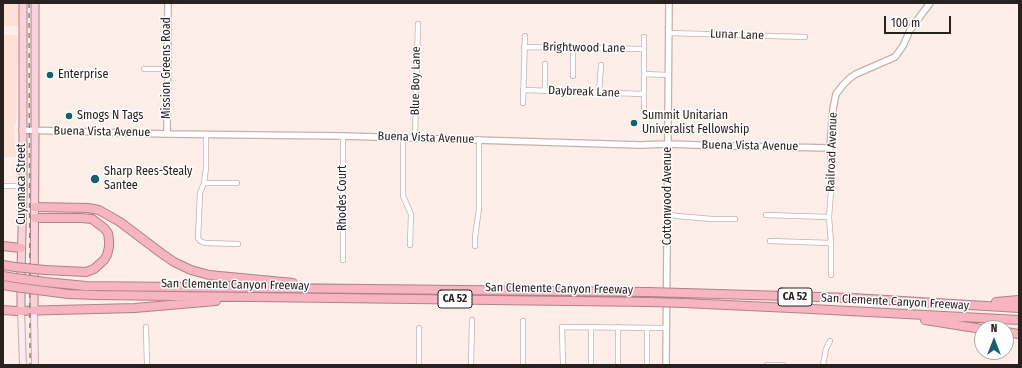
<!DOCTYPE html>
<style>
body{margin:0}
#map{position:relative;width:1022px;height:368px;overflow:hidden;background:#feeee9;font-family:"Fira Sans Condensed",sans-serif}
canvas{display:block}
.frame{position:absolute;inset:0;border:4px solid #28211e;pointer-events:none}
.north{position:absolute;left:974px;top:320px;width:40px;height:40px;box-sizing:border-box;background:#fff;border:1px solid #a9a6a5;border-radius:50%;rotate:0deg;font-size:11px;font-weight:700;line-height:16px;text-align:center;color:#28211e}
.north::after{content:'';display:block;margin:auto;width:14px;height:18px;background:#155f6e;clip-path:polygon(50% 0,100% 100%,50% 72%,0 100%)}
.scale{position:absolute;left:884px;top:16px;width:67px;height:18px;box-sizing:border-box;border:2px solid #28211e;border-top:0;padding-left:5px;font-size:12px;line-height:14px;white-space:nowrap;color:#28211e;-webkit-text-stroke:3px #fff;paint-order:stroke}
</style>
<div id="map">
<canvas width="1022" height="368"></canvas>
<div class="frame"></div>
<div class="north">N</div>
<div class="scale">100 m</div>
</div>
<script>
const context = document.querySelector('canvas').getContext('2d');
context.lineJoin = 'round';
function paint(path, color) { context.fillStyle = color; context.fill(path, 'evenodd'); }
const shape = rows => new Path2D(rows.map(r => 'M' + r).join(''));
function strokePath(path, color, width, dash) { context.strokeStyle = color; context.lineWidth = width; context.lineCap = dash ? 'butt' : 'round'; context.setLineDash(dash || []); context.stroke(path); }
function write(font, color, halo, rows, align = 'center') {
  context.font = font + ' "Fira Sans Condensed",sans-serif'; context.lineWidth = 3; context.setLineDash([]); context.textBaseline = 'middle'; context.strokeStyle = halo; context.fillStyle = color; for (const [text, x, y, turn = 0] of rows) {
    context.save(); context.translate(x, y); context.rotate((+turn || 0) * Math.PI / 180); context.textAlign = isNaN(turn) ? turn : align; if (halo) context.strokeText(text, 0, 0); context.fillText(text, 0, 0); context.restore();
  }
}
paint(shape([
 [3,3,18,3,19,25,17,26,3,26],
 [3,35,18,35,16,123,14,125,16,157,3,157]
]), '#fde1d7');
const minor = shape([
 [669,33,805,37],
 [524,47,644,49],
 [144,69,167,69],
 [644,74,668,75],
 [573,76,573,48],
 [523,90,644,94],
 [545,91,545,64],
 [599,93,601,65],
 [523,103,525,36],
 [644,107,644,37],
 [206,134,206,168,204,183,200,193,198,238,200,241,205,243,238,244],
 [403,137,403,196,411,214,410,245],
 [415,138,418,24],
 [830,148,831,191,829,217,831,243,831,275],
 [204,183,237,183],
 [3,186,22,186],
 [668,214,677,216,712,219,735,219],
 [766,215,829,217],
 [770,241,831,243],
 [475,246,475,237,479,209,479,139],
 [343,260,343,136],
 [523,321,523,365],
 [146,327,147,365],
 [419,328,419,365],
 [471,365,472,320],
 [563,365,562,327,666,328],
 [591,365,591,327],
 [618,365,618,327],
 [647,365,647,328],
 [767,365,783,365],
 [823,365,826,349,830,341]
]);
const tertiary = shape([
 [22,130,167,134,343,136,640,145,668,144,727,146,830,148,833,109,836,94,843,85,850,78,856,74,895,57,903,46,910,30,930,3],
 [167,134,168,3],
 [666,365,669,3]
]);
const secondary = shape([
 [21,310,23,365],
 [34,310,35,365]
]);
const primary = shape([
 [21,310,21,271,23,192,23,3],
 [34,310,35,138,35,3]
]);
const motorway = shape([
 [35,207,88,208,99,210,120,222,161,253,174,262,191,270,209,275,293,283],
 [35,218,81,218,92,219,104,228,108,233,109,240,109,247,107,255,104,260,94,269,86,272,45,270],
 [3,246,21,248],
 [3,265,15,267],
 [3,276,15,278],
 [45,282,86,286,648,292],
 [3,285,15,287],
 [45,291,68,294,96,295,649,302],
 [684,293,853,298,1019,308],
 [996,302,1019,300],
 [684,303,812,309,1019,320],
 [3,310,17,311,135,308,216,301],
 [925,320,982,329],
 [1006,332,1019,334]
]);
strokePath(minor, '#c4b1aa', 6);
strokePath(tertiary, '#c4b1aa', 8);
strokePath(secondary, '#c4b1aa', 8);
strokePath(primary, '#af8189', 9);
strokePath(motorway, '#af8189', 10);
strokePath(minor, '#fff', 4.5);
strokePath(tertiary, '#fff', 5.5);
strokePath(secondary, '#fde9ed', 6);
strokePath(primary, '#fad3da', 7);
strokePath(motorway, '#f7b5c2', 8);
strokePath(shape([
 [29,3,30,365]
]), '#8f8480', 1.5, [5, 5]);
const motorwayBridge = shape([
 [15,267,45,270],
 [15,278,45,282],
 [15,287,45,291],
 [648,292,684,293],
 [649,302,684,303]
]);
strokePath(motorwayBridge, '#af8189', 10, []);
strokePath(motorwayBridge, '#f7b5c2', 8);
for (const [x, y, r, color] of [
 [50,75,4,"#155f6e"],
 [69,116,4,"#155f6e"],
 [634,123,4,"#155f6e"],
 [95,179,5,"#155f6e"]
]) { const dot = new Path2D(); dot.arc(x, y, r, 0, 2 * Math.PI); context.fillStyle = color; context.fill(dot); strokePath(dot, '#fff', 1.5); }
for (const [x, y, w] of [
 [795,297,34],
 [455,299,34]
]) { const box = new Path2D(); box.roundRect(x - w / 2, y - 9, w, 18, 3); context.fillStyle = '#fff'; context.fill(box); strokePath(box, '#28211e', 1); }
write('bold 11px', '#28211e', null, [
 ["CA 52",795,297],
 ["CA 52",455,299]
]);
write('12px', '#28211e', '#fff', [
 ["Lunar Lane",737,35,2],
 ["Brightwood Lane",584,48,1],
 ["Mission Greens Road",167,68,-90],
 ["Blue Boy Lane",416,81,-89],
 ["Daybreak Lane",584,92,2],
 ["Buena Vista Avenue",102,132,1],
 ["Buena Vista Avenue",426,138,2],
 ["Buena Vista Avenue",750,146,1],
 ["Railroad Avenue",832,152,-88],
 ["Cuyamaca Street",22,184,-90],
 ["Cottonwood Avenue",668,196,-90],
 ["Rhodes Court",343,198,-90],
 ["San Clemente Canyon Freeway",235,285,1],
 ["San Clemente Canyon Freeway",559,289,1],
 ["San Clemente Canyon Freeway",895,302,3]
]);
write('12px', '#28211e', '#fff', [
 ["Enterprise",58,75],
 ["Smogs N Tags",77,116],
 ["Summit Unitarian",642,116],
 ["Univeralist Fellowship",642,130],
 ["Sharp Rees-Stealy",104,172],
 ["Santee",104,186]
], 'left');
</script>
